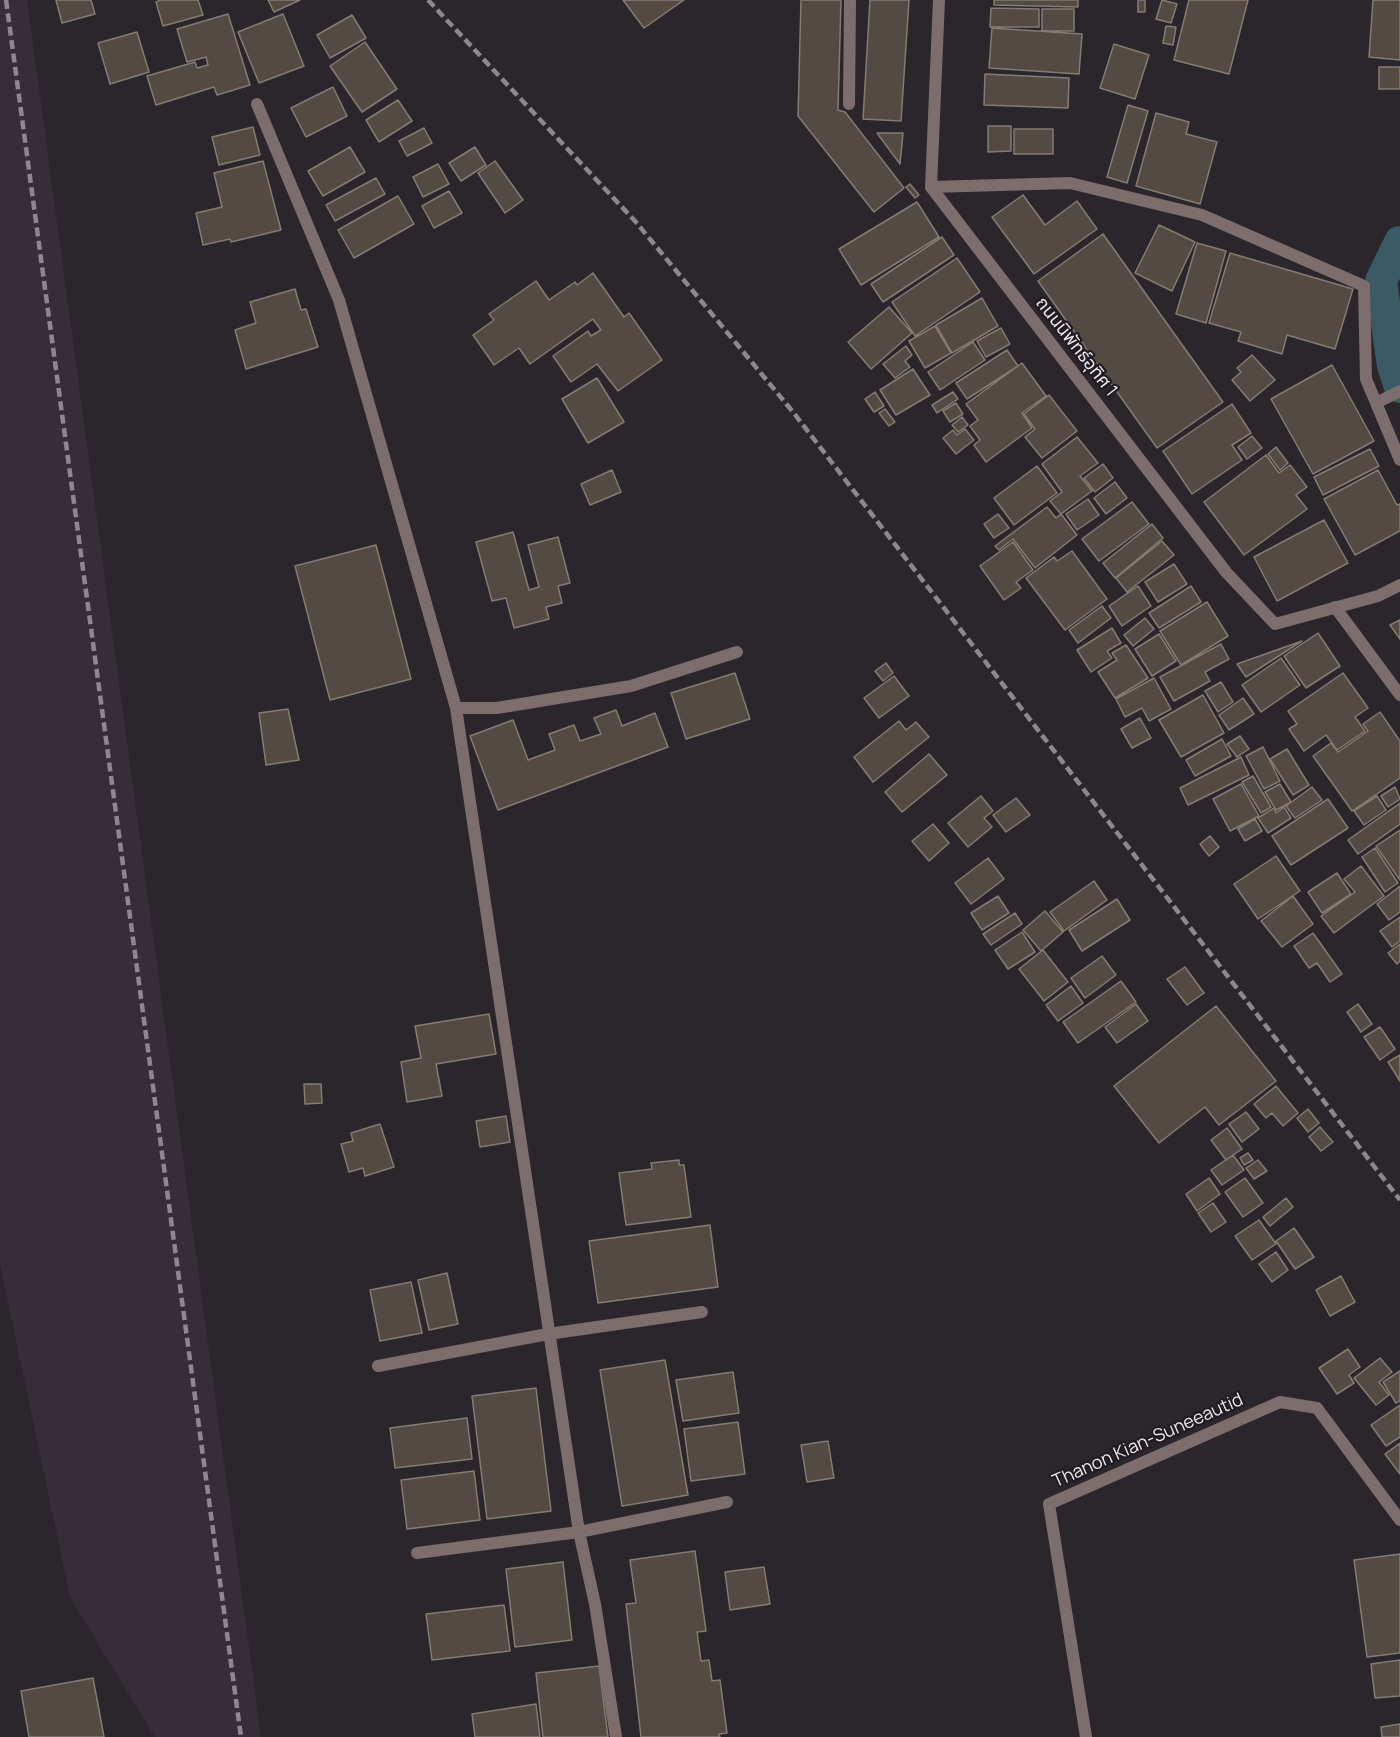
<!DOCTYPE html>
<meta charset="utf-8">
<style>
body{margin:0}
canvas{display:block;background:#2b252c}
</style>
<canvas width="1400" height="1737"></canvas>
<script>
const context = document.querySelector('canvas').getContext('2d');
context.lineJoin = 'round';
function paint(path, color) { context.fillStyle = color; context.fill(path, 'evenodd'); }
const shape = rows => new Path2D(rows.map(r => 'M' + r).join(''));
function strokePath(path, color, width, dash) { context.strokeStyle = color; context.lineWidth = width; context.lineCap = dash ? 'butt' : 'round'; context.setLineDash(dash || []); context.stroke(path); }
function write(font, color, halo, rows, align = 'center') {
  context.font = font + ' Manrope,"Noto Sans Thai",sans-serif'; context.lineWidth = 4.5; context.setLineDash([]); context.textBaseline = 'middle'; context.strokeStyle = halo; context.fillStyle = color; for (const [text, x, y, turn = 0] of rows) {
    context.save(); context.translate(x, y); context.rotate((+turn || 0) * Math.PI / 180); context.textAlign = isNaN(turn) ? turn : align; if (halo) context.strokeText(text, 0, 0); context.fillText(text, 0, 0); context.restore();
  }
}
paint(shape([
 [0,0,27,0,261,1737,155,1737,70,1597,0,1264]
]), '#372d39');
strokePath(shape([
 [1400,242,1381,281,1393,366,1400,387]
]), '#3a5a66', 32);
const building = shape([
 [56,0,91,0,95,14,62,23,56,0],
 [161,0,198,0,203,15,163,26,156,2,161,0],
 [268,0,300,0,274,12,268,0],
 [623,0,684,0,644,28,623,0],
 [801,0,841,0,838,110,845,112,904,188,874,212,798,116,801,0],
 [870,0,909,0,901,121,863,119,870,0],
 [994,0,1078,0,1078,7,994,5,994,0],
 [1138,0,1145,0,1145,12,1138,12,1138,0],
 [1162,0,1177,4,1171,23,1156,19,1162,0],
 [1189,0,1248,0,1229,74,1174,60,1189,0],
 [1373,0,1400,0,1400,60,1369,57,1373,0],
 [991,8,1039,9,1039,27,990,27,991,8],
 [1042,9,1074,9,1074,31,1042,31,1042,9],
 [228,14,250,85,217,95,214,87,156,105,147,76,195,62,197,68,208,65,206,57,187,62,177,29,228,14],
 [283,14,304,66,259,83,238,32,283,14],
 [352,15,366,38,330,58,317,35,352,15],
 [1166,26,1176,27,1173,45,1163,43,1166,26],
 [992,28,1082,34,1079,74,989,68,992,28],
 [137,32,149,72,110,84,98,43,137,32],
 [365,42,397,89,362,112,330,66,365,42],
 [1114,44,1149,55,1135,99,1100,88,1114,44],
 [1379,67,1400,67,1400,89,1379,89,1379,67],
 [985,74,1069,78,1068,108,984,105,985,74],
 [333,87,347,116,306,137,291,108,333,87],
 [398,100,412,121,379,142,366,120,398,100],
 [1128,105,1148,111,1127,183,1107,177,1128,105],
 [1156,113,1189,122,1186,134,1217,142,1200,204,1136,186,1156,113],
 [988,126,1011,126,1011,151,988,152,988,126],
 [253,127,260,155,219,165,212,137,253,127],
 [424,128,432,143,407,156,399,141,424,128],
 [1014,129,1053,129,1053,154,1014,154,1014,129],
 [877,133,903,133,900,164,877,133],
 [350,147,365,172,323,196,308,171,350,147],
 [475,147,486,165,461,181,449,163,475,147],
 [263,161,281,230,231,242,230,239,203,245,196,213,222,207,214,173,263,161],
 [495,161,523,200,505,213,478,173,495,161],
 [438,164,449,184,423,197,413,177,438,164],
 [376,178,385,194,335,221,326,205,376,178],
 [910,184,919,195,915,198,906,187,910,184],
 [449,191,462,213,434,228,422,206,449,191],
 [1023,195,1045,225,1077,201,1097,229,1034,274,992,217,1023,195],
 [398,196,414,224,354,258,338,230,398,196],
 [917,202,939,237,861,285,839,249,917,202],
 [1159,225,1195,242,1172,291,1135,273,1159,225],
 [1103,234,1223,402,1157,448,1038,281,1103,234],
 [942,237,954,255,883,302,871,284,942,237],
 [1197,243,1226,251,1206,323,1176,314,1197,243],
 [1230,253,1353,289,1335,349,1287,335,1282,354,1238,341,1241,332,1209,323,1230,253],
 [957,258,980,292,915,336,892,302,957,258],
 [593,273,624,317,629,313,662,360,618,391,597,364,571,382,553,356,588,331,591,336,601,330,593,319,530,364,519,348,494,365,473,335,494,320,489,314,536,281,549,300,575,282,577,285,593,273],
 [295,289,301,310,306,309,318,347,246,369,235,330,256,323,250,302,295,289],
 [982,298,998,326,952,353,936,325,982,298],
 [889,307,912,333,871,369,848,342,889,307],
 [935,326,951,353,925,368,909,341,935,326],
 [1001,328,1010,344,986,357,977,341,1001,328],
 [973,342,985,360,940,390,928,372,973,342],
 [906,346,912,355,905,361,910,367,895,378,883,364,906,346],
 [1007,350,1018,366,967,399,956,383,1007,350],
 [1252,355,1275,380,1250,401,1232,380,1241,372,1237,368,1252,355],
 [1022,363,1046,396,1022,413,1032,428,986,462,974,445,980,440,970,426,978,420,966,404,1022,363],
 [1332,365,1374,441,1313,474,1271,399,1332,365],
 [913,369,930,395,896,415,880,390,913,369],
 [597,378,624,422,588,443,562,399,597,378],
 [875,392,884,406,874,412,865,399,875,392],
 [953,392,958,399,937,413,932,405,953,392],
 [1049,395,1077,431,1042,458,1025,437,1035,429,1024,414,1049,395],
 [956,403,963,414,950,422,943,411,956,403],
 [1232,404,1251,433,1232,445,1242,460,1192,494,1163,451,1232,404],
 [885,409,895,422,889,426,879,413,885,409],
 [962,417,968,425,958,432,952,425,962,417],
 [965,429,974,440,956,454,943,438,953,430,957,435,965,429],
 [1252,436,1262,448,1247,459,1238,447,1252,436],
 [1077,437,1098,463,1080,476,1092,491,1061,514,1050,501,1062,492,1042,464,1077,437],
 [1276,447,1288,463,1280,470,1268,454,1276,447],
 [1370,449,1379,466,1323,495,1314,477,1370,449],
 [1266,455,1279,473,1290,465,1307,487,1296,495,1307,509,1244,555,1204,502,1266,455],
 [1103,464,1113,478,1095,492,1084,478,1103,464],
 [1037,466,1057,493,1014,525,994,498,1037,466],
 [612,470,621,492,590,505,581,484,612,470],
 [1378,470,1397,505,1400,504,1400,531,1355,555,1324,499,1378,470],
 [1115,482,1127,498,1106,514,1094,498,1115,482],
 [1088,499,1099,515,1077,530,1066,514,1088,499],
 [1132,502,1149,524,1099,561,1082,539,1132,502],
 [1047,507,1056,518,1061,514,1077,535,1035,568,1013,539,999,550,995,546,1047,507],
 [998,514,1009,528,994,538,984,524,998,514],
 [1324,520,1348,563,1277,601,1254,557,1324,520],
 [1152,524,1163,538,1115,578,1103,563,1152,524],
 [513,532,529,590,539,587,528,545,558,537,570,583,558,586,562,603,546,607,549,619,514,628,506,598,492,601,476,542,513,532],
 [1162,541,1174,555,1127,592,1116,578,1162,541],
 [1013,542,1033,570,1016,582,1021,588,1004,600,980,566,1013,542],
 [376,545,411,679,330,700,295,566,376,545],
 [1072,551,1107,599,1065,630,1026,578,1054,557,1057,561,1072,551],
 [1174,564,1187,584,1158,602,1145,582,1174,564],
 [1138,586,1151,606,1122,626,1109,606,1138,586],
 [1191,586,1201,602,1159,628,1149,613,1191,586],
 [1207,602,1228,636,1181,665,1160,631,1207,602],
 [1102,606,1111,618,1078,643,1069,630,1102,606],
 [1145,618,1154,629,1133,646,1124,635,1145,618],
 [1400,620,1400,639,1390,625,1400,620],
 [1112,628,1121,643,1107,651,1112,658,1091,672,1077,650,1112,628],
 [1318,633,1340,666,1306,688,1284,656,1318,633],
 [1159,634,1176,661,1152,676,1135,649,1159,634],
 [1302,641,1246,677,1237,664,1302,641],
 [1221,644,1229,659,1205,672,1210,681,1174,701,1160,677,1221,644],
 [1126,645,1148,678,1115,698,1098,672,1117,660,1112,653,1126,645],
 [1281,658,1300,685,1261,712,1242,685,1281,658],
 [886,663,893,673,883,681,875,671,886,663],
 [735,673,750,719,686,739,671,693,735,673],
 [1343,673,1368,708,1355,717,1365,731,1337,750,1326,735,1304,751,1289,729,1297,724,1288,711,1343,673],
 [894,676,909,696,879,718,864,698,894,676],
 [1154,678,1171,709,1149,721,1142,708,1125,717,1116,699,1154,678],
 [1221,682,1233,702,1218,712,1205,691,1221,682],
 [1203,695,1224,733,1181,757,1159,720,1203,695],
 [1243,698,1254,714,1229,730,1219,715,1243,698],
 [288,709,299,760,266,765,259,713,288,709],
 [616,710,622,726,655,713,668,747,498,810,470,736,513,720,528,760,555,750,549,734,574,725,580,741,601,734,594,718,616,710],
 [1380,712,1400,741,1400,778,1352,811,1313,756,1331,743,1338,752,1368,731,1363,724,1380,712],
 [1140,718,1151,738,1132,748,1121,729,1140,718],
 [899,721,906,730,916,722,929,737,873,782,854,757,899,721],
 [1240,736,1249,749,1237,757,1227,744,1240,736],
 [1222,739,1231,756,1195,776,1186,760,1222,739],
 [1263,747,1280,781,1264,789,1246,756,1263,747],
 [1287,749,1309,785,1293,795,1270,759,1287,749],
 [929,754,947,775,902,812,885,792,929,754],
 [1241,757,1249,775,1188,805,1180,788,1241,757],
 [1253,776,1271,807,1261,813,1242,782,1253,776],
 [1241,784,1259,816,1230,831,1213,799,1241,784],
 [1280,784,1291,802,1276,810,1265,792,1280,784],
 [1312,787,1322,800,1295,818,1286,806,1312,787],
 [1395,787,1400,799,1388,807,1381,796,1395,787],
 [981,796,993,811,984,818,992,827,968,847,948,823,981,796],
 [1377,796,1386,810,1364,825,1354,811,1377,796],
 [1016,798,1030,815,1006,832,993,815,1016,798],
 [1328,799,1348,828,1291,865,1272,836,1328,799],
 [1400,803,1400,824,1358,854,1348,840,1400,803],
 [1284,807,1291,818,1268,833,1258,818,1274,808,1276,813,1284,807],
 [1255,819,1262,831,1245,841,1238,829,1255,819],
 [933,824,949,843,929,861,912,841,933,824],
 [1400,830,1400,880,1376,846,1400,830],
 [1210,836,1219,847,1209,856,1200,844,1210,836],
 [1375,848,1398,883,1385,892,1362,857,1375,848],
 [1276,856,1300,891,1258,919,1234,884,1276,856],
 [988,858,1004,879,971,904,955,883,988,858],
 [1361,866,1384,896,1334,933,1321,916,1355,892,1344,879,1361,866],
 [1337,873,1351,894,1322,913,1308,892,1337,873],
 [1094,881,1107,900,1064,931,1050,912,1094,881],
 [1400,886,1400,912,1389,920,1377,904,1400,886],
 [998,896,1009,913,982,930,971,913,998,896],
 [1293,896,1313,924,1282,947,1261,921,1293,896],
 [1117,899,1130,920,1082,951,1069,930,1117,899],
 [1045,911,1063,932,1041,951,1023,930,1045,911],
 [1015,913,1022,924,991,945,983,934,1015,913],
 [1400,917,1400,941,1392,947,1380,931,1400,917],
 [1022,932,1035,952,1008,969,995,950,1022,932],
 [1313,933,1342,974,1330,982,1317,963,1309,968,1294,946,1313,933],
 [1400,944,1400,961,1397,964,1388,953,1400,944],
 [1043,950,1068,982,1044,1001,1019,969,1043,950],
 [1102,956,1116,975,1085,998,1071,978,1102,956],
 [1185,967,1204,993,1187,1005,1167,979,1185,967],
 [1121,981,1136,1002,1078,1043,1063,1022,1121,981],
 [1071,986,1083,1003,1058,1021,1046,1005,1071,986],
 [1136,1004,1148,1021,1117,1043,1105,1027,1136,1004],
 [1358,1004,1372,1024,1361,1032,1347,1012,1358,1004],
 [1216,1006,1276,1081,1219,1125,1205,1107,1159,1143,1114,1086,1216,1006],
 [489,1014,496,1054,436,1064,442,1096,407,1102,401,1062,421,1058,415,1026,489,1014],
 [1380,1027,1395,1049,1380,1060,1364,1037,1380,1027],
 [1400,1055,1400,1081,1388,1062,1400,1055],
 [304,1084,321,1084,322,1103,305,1104,304,1084],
 [1276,1086,1298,1113,1283,1126,1272,1113,1266,1118,1254,1104,1276,1086],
 [1308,1109,1319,1123,1308,1132,1297,1118,1308,1109],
 [1246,1112,1259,1129,1242,1142,1229,1124,1246,1112],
 [506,1116,510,1142,480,1147,476,1121,506,1116],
 [380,1124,394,1167,365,1176,363,1168,349,1172,341,1144,353,1141,351,1133,380,1124],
 [1320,1127,1333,1142,1321,1151,1309,1137,1320,1127],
 [1227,1128,1242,1149,1226,1160,1211,1140,1227,1128],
 [1248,1153,1253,1160,1244,1165,1240,1158,1248,1153],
 [1233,1155,1244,1170,1222,1185,1211,1170,1233,1155],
 [679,1160,679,1165,684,1165,691,1217,626,1225,619,1173,652,1169,651,1163,679,1160],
 [1258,1160,1267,1171,1254,1179,1246,1168,1258,1160],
 [1209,1178,1220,1194,1197,1211,1186,1194,1209,1178],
 [1245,1178,1263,1203,1243,1217,1225,1192,1245,1178],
 [1286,1198,1293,1207,1270,1226,1263,1217,1286,1198],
 [1213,1203,1226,1222,1211,1232,1198,1213,1213,1203],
 [1259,1220,1276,1244,1252,1260,1235,1236,1259,1220],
 [710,1225,718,1287,598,1303,589,1241,710,1225],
 [1294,1228,1314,1257,1295,1269,1276,1241,1294,1228],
 [1276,1252,1288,1270,1272,1282,1259,1264,1276,1252],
 [447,1273,458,1324,429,1330,418,1280,447,1273],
 [1341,1276,1355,1302,1330,1316,1316,1290,1341,1276],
 [411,1282,422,1333,380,1341,370,1290,411,1282],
 [1348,1349,1360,1367,1349,1375,1354,1383,1337,1394,1319,1368,1348,1349],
 [1380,1358,1392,1372,1379,1382,1389,1395,1376,1405,1354,1378,1380,1358],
 [665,1360,688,1495,622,1506,600,1370,665,1360],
 [1400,1371,1400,1401,1396,1403,1383,1382,1400,1371],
 [733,1372,739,1413,683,1421,676,1380,733,1372],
 [536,1388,551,1511,487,1519,472,1396,536,1388],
 [1400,1405,1400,1437,1386,1446,1371,1425,1400,1405],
 [467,1418,472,1459,395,1468,390,1428,467,1418],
 [738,1422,745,1474,691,1481,684,1429,738,1422],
 [828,1441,834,1478,807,1482,801,1445,828,1441],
 [1400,1443,1400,1474,1385,1454,1400,1443],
 [474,1471,480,1520,407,1529,401,1480,474,1471],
 [695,1551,706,1631,697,1632,701,1661,709,1660,712,1681,720,1680,727,1733,719,1734,720,1737,641,1737,626,1604,636,1603,630,1560,695,1551],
 [1400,1554,1400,1653,1367,1657,1354,1560,1400,1554],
 [563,1562,572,1640,515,1647,506,1569,563,1562],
 [764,1567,770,1604,730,1610,725,1572,764,1567],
 [504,1605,510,1651,432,1660,426,1614,504,1605],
 [1400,1660,1400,1696,1375,1698,1371,1664,1400,1660],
 [599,1666,608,1737,543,1737,536,1673,599,1666],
 [93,1678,104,1737,29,1737,21,1691,93,1678],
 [536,1704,540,1737,475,1737,472,1714,536,1704],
 [1400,1724,1400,1737,1382,1737,1381,1727,1400,1724]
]);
paint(building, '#534b43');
strokePath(building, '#847c73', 1.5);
strokePath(shape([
 [849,104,850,0]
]), '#7d6e6d', 12);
strokePath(shape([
 [939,0,931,187,1226,572,1275,624,1378,596,1400,585],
 [257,104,339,300,456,708,579,1532,595,1604,616,1737],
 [931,187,1070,183,1202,215,1364,286,1366,379,1400,460],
 [1378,402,1400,391],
 [1335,607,1400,695],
 [456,708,497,708,631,686,737,652],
 [378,1366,548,1334,702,1312],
 [417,1553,579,1532,727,1502],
 [1086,1737,1049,1504,1280,1402,1317,1408,1400,1520]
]), '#7d6e6d', 12);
strokePath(shape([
 [6,0,241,1737],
 [428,0,635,221,793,412,1400,1200]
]), '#8d888e', 4.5, [9, 4.5]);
write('18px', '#ece8ed', '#221b22', [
 ["ถนนนิพัทธ์อุทิศ 1",1076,347,52],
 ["Thanon Kian-Suneeautid",1148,1441,-24]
]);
</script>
